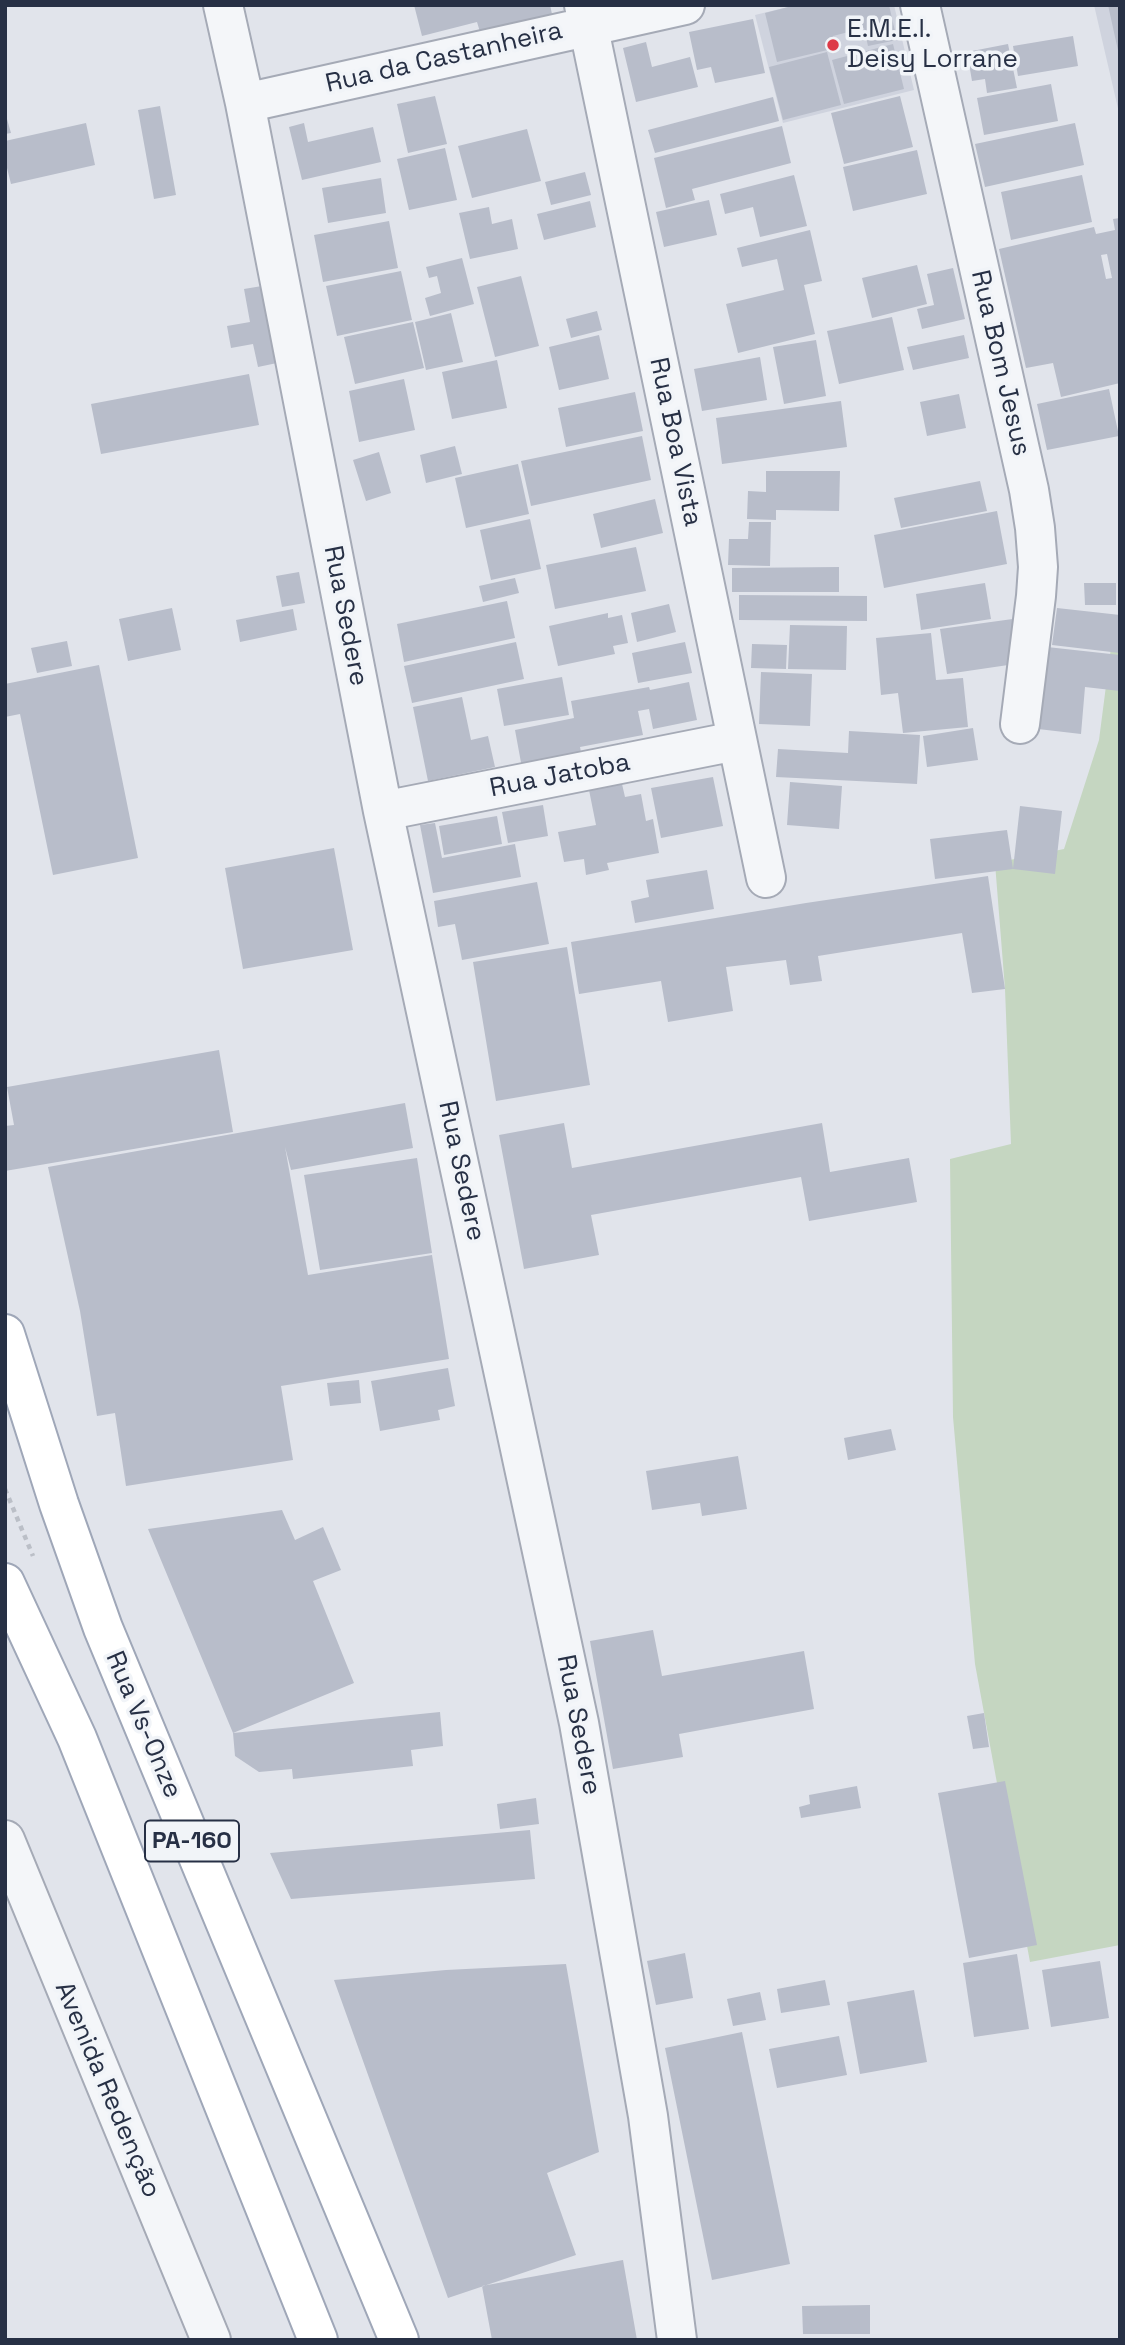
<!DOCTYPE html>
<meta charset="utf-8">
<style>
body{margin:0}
#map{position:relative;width:1125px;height:2345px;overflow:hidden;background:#e1e4eb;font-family:"Space Grotesk",sans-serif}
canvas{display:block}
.frame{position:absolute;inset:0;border:7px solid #273045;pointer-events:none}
</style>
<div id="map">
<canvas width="1125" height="2345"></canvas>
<div class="frame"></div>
</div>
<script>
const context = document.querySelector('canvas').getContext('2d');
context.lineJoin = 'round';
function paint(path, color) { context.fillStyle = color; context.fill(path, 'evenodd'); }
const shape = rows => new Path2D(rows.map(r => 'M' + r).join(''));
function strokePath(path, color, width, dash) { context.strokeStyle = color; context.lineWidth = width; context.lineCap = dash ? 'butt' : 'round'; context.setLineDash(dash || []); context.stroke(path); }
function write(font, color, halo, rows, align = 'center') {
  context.font = font + ' "Space Grotesk",sans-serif'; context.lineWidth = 7; context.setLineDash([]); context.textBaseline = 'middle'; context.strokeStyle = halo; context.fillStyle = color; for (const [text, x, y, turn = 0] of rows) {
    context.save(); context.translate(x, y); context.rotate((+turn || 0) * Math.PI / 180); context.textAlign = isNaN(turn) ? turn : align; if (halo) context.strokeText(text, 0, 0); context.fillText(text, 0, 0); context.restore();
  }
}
paint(shape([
 [796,5,894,5,914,90,783,123,755,15],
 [1094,5,1120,5,1120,117]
]), '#cfd3de');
paint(shape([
 [1114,624,1120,627,1120,1945,1030,1962,975,1664,953,1417,950,1159,1011,1144,1005,989,995,863,1064,849,1099,740]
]), '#c5d6c1');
paint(shape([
 [414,5,550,5,552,14,480,32,477,22,422,36],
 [796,5,889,5,897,40,868,46,864,28,833,36,836,48,777,62,765,13],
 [1108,5,1120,5,1120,54,1119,55],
 [753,19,765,73,715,83,711,67,697,70,689,32],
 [1073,36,1078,66,1018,76,1013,46],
 [646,42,652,67,690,57,698,87,636,102,623,48],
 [893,44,904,89,844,104,832,60],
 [1008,44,1017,88,987,93,985,79,972,81,967,52],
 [827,52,841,105,783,120,769,67],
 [1051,84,1058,121,984,135,977,98],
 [435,96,447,144,408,153,397,104],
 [900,96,913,147,844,164,831,113],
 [773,97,779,121,655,153,648,130],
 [160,106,176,195,154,199,138,110],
 [5,112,11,133,5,134],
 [86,123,95,165,11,184,5,160,5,141],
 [304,123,308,142,373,127,381,162,302,180,289,127],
 [1075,123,1084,165,985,187,975,144],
 [782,126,791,163,692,189,695,200,666,208,654,158],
 [527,129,541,181,472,198,458,146],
 [445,148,457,200,409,210,397,159],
 [917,150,927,194,853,211,843,167],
 [585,172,591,195,551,205,545,182],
 [794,175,807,226,760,237,753,207,725,214,720,194],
 [1082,175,1092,222,1011,240,1001,192],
 [381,178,386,213,328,223,322,188],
 [709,200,717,235,664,247,656,212],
 [590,201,596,227,544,240,537,214],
 [489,207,492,224,512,219,518,249,470,259,459,213],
 [1120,218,1120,383,1061,397,1053,363,1026,368,999,249,1094,227,1096,234,1115,230,1113,219],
 [1107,254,1112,278,1106,279,1101,255],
 [389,221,398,268,323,282,314,235],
 [810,230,822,281,804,285,815,334,738,353,726,304,784,290,777,259,742,267,737,248],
 [462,258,474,304,430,316,425,298,441,293,437,276,429,278,426,267],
 [917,265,927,304,872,318,862,278],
 [953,268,965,319,922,329,917,309,934,305,927,274],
 [401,271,412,320,337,336,326,286],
 [521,276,539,346,495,357,477,287],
 [262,286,277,363,258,367,253,344,231,348,227,326,250,322,244,289],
 [597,311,602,330,571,338,566,319],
 [451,313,463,362,426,370,415,322],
 [892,317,904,370,839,384,827,331],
 [413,322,424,368,355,384,344,337],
 [599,335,609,379,559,390,549,347],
 [964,335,969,358,913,370,907,347],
 [816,340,826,396,784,404,773,347],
 [760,357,767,400,702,411,694,369],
 [497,360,507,408,452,419,442,372],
 [249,374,259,425,101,454,91,404],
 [404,379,415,430,359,442,349,391],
 [1109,389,1119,436,1047,450,1037,404],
 [635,392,643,431,566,447,558,408],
 [959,394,966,428,927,436,920,402],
 [841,401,847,447,722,464,716,418],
 [642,436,651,480,531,506,521,461],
 [455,446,462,474,426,483,420,455],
 [379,452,391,493,366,501,353,460],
 [518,464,529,514,466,528,455,478],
 [766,471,840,471,839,511,776,510,776,520,747,519,748,491,766,492],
 [980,481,987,511,901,528,894,498],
 [655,499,663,533,601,548,593,514],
 [997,511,1007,564,884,588,874,535],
 [530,519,541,569,491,580,480,530],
 [749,522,771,522,770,566,728,565,729,539,748,539],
 [636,547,646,591,555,609,546,565],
 [839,567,839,592,732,592,732,568],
 [299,572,305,603,282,607,276,576],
 [515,578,519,593,483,602,479,586],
 [985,583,991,619,921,630,916,594],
 [1084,583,1116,583,1116,605,1085,605],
 [739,595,867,596,867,621,739,620],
 [507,601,515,638,404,662,397,624],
 [669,604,676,632,637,642,631,613],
 [172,608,181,650,128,661,119,619],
 [1057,608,1120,615,1120,653,1052,645],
 [293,609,297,630,240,642,236,620],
 [608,613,608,618,622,615,628,643,613,646,615,654,558,666,549,626],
 [1020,618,1015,664,947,674,940,629],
 [790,625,847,626,846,670,788,669],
 [931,633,936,680,963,678,968,727,903,733,898,693,881,695,876,638],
 [67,641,72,666,37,673,31,648],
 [516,642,524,679,412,703,404,666],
 [685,642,692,673,638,683,632,653],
 [752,644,787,645,786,669,751,668],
 [1047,647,1120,655,1120,691,1085,687,1081,734,1038,729],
 [99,665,138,858,53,875,20,714,5,717,5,684],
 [761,672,812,674,810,726,759,724],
 [562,677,569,715,504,726,497,689],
 [689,682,697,720,653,729,649,709,638,711,643,735,580,747,582,757,522,768,515,730,574,718,571,701,649,687,650,690],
 [462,697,471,740,488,736,495,767,428,781,413,707],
 [973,728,978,760,927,767,923,736],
 [849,731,920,735,917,784,776,777,778,749,848,753],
 [713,777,723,826,661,838,651,788],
 [790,782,842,786,839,829,787,825],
 [622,784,625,797,641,794,646,821,653,819,659,853,607,863,609,870,586,875,584,859,564,862,558,832,596,825,589,790],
 [543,805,548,836,508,843,502,812],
 [1020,806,1062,811,1055,874,1013,869],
 [497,816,502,844,444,855,439,826],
 [435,823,442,858,515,844,521,877,433,893,420,825],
 [1007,830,1013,869,935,879,930,839],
 [334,848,353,950,243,969,225,868],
 [707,870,714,909,635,923,631,901,649,897,646,880],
 [988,876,1005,989,972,993,962,933,818,956,822,981,790,985,786,960,726,967,733,1011,668,1022,661,981,579,994,571,942,806,903],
 [537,882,549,944,462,960,455,924,438,927,434,901],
 [567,947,590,1085,496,1101,473,962],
 [219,1050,233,1132,5,1171,5,1126,14,1125,7,1087],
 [405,1103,413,1148,291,1170,285,1147,308,1275,432,1255,449,1359,281,1386,293,1460,126,1486,115,1413,97,1416,80,1311,48,1167],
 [564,1123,572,1168,822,1123,830,1172,909,1158,917,1202,809,1221,801,1177,591,1215,599,1255,524,1269,499,1135],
 [417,1158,432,1253,320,1270,304,1175],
 [448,1368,455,1406,438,1410,440,1420,380,1431,371,1381],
 [359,1380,361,1403,330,1406,327,1383],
 [891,1429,896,1450,848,1460,844,1438],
 [738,1456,747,1509,702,1516,700,1503,652,1510,646,1471],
 [282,1510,295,1540,323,1527,341,1570,313,1581,354,1683,233,1733,148,1529],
 [653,1630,662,1676,804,1651,814,1709,679,1734,683,1757,613,1769,590,1641],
 [440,1712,443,1746,411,1750,413,1766,293,1779,292,1769,259,1772,235,1756,233,1733],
 [984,1713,989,1747,973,1749,967,1716],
 [1005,1781,1037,1945,969,1958,938,1793],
 [857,1786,861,1808,801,1818,799,1807,810,1804,809,1795],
 [536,1798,539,1824,500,1829,497,1804],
 [530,1830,535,1879,291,1899,270,1853],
 [685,1953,693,1998,656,2005,647,1961],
 [1017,1954,1029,2029,974,2037,963,1963],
 [1100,1961,1109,2018,1051,2027,1042,1970],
 [566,1964,599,2152,547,2173,576,2255,448,2298,334,1980,446,1970],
 [825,1980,830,2005,781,2013,777,1989],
 [914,1990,927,2062,860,2074,847,2002],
 [760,1992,766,2020,733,2026,727,1999],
 [742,2032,790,2264,712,2280,665,2048],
 [839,2036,847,2075,777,2088,769,2049],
 [623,2260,637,2340,492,2340,482,2286],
 [870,2305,870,2334,803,2334,802,2306]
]), '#b8bdca');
const minor = shape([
 [223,5,245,103,383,811,579,1723,648,2116,677,2340],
 [584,5,766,878],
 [920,5,1029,490,1035,528,1038,567,1036,596,1020,724],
 [245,103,685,5],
 [383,811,736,741],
 [5,1840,211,2340]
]);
const primary = shape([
 [5,1334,59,1504,103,1628,399,2340],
 [5,1583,77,1738,318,2340]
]);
strokePath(minor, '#a5aab6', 42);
strokePath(primary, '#9fa7b8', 42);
strokePath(shape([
 [5,1489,33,1556]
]), '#bbbfc7', 4.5, [5, 5]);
strokePath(minor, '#f4f6f9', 38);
strokePath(primary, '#fff', 38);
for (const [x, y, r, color] of [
 [833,45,7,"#dd3a47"]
]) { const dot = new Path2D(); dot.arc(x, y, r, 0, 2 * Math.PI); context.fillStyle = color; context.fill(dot); strokePath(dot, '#f1f4f8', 2.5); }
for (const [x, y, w] of [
 [192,1841,94]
]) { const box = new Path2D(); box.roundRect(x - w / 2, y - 20.5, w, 41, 5); context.fillStyle = '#f1f4f8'; context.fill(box); strokePath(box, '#273045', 2); }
write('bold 24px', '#273045', null, [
 ["PA-160",192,1841]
]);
write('26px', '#273045', '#f1f4f8', [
 ["E.M.E.I.",847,30],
 ["Deisy Lorrane",847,60]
], 'left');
write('26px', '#273045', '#f1f4f8', [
 ["Rua da Castanheira",444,58,-13],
 ["Rua Bom Jesus",1000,363,77],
 ["Rua Boa Vista",675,442,78],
 ["Rua Sedere",345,616,79],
 ["Rua Jatoba",560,776,-11],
 ["Rua Sedere",461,1171,78],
 ["Rua Vs-Onze",143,1725,67],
 ["Rua Sedere",578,1725,79],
 ["Avenida Redenção",107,2090,67]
]);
</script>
